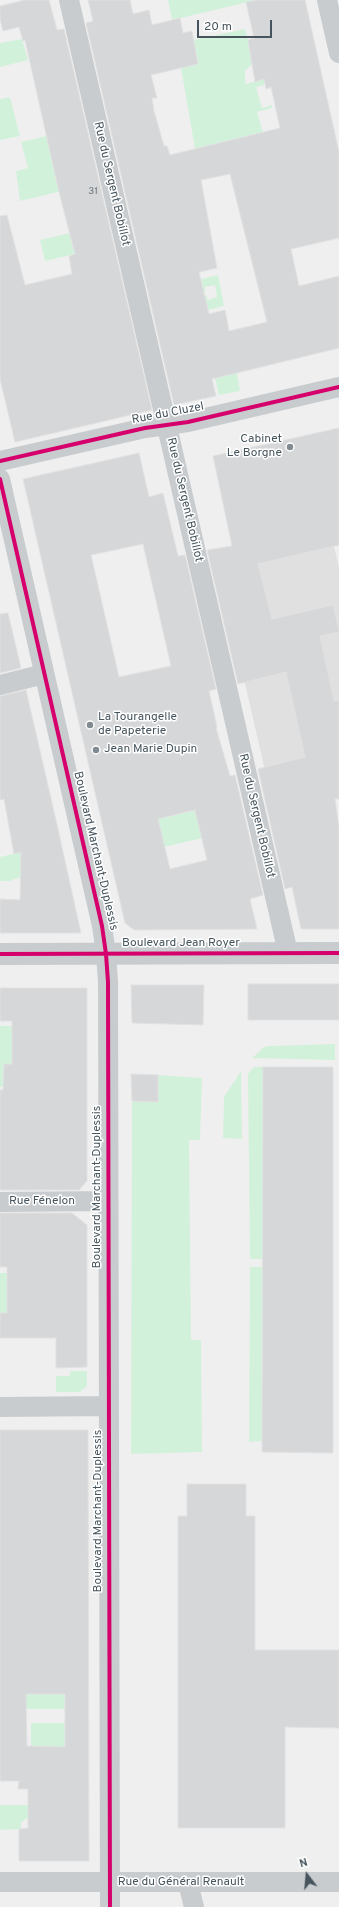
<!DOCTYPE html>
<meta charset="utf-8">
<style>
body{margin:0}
#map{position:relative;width:339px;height:1907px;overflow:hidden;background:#f0efef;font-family:Overpass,sans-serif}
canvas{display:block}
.north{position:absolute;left:287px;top:1855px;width:40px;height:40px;-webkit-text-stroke:3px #fff;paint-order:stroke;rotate:344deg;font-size:11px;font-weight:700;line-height:16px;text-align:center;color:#45545d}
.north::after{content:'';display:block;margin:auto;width:14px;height:18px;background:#45545d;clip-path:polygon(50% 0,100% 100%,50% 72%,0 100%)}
.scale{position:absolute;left:197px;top:20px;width:75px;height:18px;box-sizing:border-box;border:2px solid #45545d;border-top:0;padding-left:5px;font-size:12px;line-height:14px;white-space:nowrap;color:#45545d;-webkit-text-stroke:3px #fff;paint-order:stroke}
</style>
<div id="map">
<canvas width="339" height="1907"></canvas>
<div class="north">N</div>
<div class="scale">20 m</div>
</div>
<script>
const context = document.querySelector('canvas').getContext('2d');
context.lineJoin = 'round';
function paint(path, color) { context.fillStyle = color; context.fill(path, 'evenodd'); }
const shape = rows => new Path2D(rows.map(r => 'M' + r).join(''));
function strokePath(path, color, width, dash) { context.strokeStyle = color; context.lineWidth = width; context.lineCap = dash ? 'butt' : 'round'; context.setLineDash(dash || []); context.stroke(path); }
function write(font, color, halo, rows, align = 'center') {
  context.font = font + ' Overpass,sans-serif'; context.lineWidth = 3; context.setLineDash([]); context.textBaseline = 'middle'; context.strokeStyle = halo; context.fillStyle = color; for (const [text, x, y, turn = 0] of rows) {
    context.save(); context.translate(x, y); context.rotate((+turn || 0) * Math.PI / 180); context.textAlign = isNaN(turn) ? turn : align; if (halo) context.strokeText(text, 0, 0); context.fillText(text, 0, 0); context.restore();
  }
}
paint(shape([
 [339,493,339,545,334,546,339,568,339,772,269,788,214,549,232,546]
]), '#e1e0e1');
paint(shape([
 [168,0,257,0,172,20],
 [245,29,255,61,245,71,245,84,264,79,265,85,256,87,262,108,272,105,272,108,257,112,263,132,195,149,181,68,198,64,194,40],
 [22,39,28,60,0,67,0,43],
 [10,97,20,136,0,140,0,99],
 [47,136,92,184,20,201,16,171,28,168,21,142],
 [70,233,75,254,45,261,40,240],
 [218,275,224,306,204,311,196,297,206,295,208,300,217,297,215,285,205,287,205,292,195,294,195,289,203,287,201,279],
 [231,339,240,391,219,395,207,345],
 [204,808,211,836,164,847,157,819],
 [21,852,21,877,9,881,0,881,0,857],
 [0,1026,12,1026,12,1064,4,1064,3,1074,12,1086,0,1087],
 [335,1044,335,1060,252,1058,264,1047,270,1046],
 [254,1067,263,1067,263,1259,250,1259,248,1074],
 [241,1071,242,1139,223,1138,224,1097],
 [158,1075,202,1078,200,1140,189,1140,191,1340,201,1340,202,1452,131,1454,132,1101,158,1102],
 [250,1267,263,1267,262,1441,249,1442],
 [0,1273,7,1273,7,1313,0,1313],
 [70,1371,87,1371,87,1386,80,1392,56,1392,56,1376,70,1376],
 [0,1666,74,1694,88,1709,16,1709],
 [31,1723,68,1723,88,1752,31,1752],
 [0,1805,33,1805,32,1817,28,1818,21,1822,21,1829,0,1830]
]), '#d2f1db');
const building = shape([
 [25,0,49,0,57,30,64,29,152,410,15,442,0,379,0,216,7,215,25,285,72,274,69,256,75,254,59,192,25,40,23,41,19,27,3,31,0,19,0,6,25,0],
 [88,0,130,0,133,14,149,10,152,25,180,18,183,33,192,31,198,64,151,75,157,98,152,98,154,111,164,146,167,146,170,155,280,128,271,87,266,89,264,79,255,82,248,40,254,38,246,2,257,0,305,0,339,152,339,238,291,249,299,286,339,276,339,348,212,379,216,396,174,405,86,23,93,21,88,0],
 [230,174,267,322,229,331,225,310,209,314,199,272,217,268,201,180,230,174],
 [339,428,339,545,258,564,272,619,333,605,339,630,339,632,320,636,334,701,339,700,339,799,335,799,339,828,339,929,301,929,292,887,285,889,258,769,305,757,286,672,238,684,207,550,232,546,213,456,339,428],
 [139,453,149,497,163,493,178,556,185,555,216,689,209,691,217,727,216,728,230,776,235,775,263,895,250,899,257,929,134,930,125,923,23,479,139,453],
 [143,544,171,666,119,677,91,555,143,544],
 [195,810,207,860,170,869,158,819,195,810],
 [8,613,21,668,0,673,0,614,8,613],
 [26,690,56,820,81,933,0,933,0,899,20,900,21,852,14,854,4,799,0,800,0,696,26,690],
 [248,984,339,984,339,1020,248,1020,248,984],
 [131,985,204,985,203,1025,132,1023,131,985],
 [0,988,87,988,87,1181,79,1190,0,1190,0,1090,3,1090,4,1064,12,1064,12,1021,0,1021,0,988],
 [263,1067,333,1067,333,1453,262,1452,263,1067],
 [131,1074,158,1075,158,1102,132,1101,131,1074],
 [0,1213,72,1213,87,1225,87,1367,56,1368,56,1338,0,1338,0,1313,7,1313,7,1267,0,1267,0,1213],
 [0,1430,88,1430,89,1861,19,1861,19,1829,28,1828,28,1789,18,1789,19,1781,0,1781,0,1430],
 [26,1694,65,1694,65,1747,27,1746,26,1694],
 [187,1484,246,1484,246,1516,255,1516,255,1650,339,1650,339,1728,285,1727,285,1828,178,1828,178,1516,187,1516,187,1484]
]);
paint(building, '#d6d7d8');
strokePath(building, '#e1e1e2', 1);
strokePath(shape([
 [69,0,288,953],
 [327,0,339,53],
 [0,461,145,428,188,422,339,387],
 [0,479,102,926,106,954,108,982,110,1907],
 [0,685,44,674],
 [0,1202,108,1201],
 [0,1407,108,1406],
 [0,1882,339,1882],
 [188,1883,194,1907]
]), '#c8ccce', 20);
strokePath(shape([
 [0,954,339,953]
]), '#c8ccce', 22);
strokePath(shape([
 [0,461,145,428,188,422,339,387],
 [0,479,102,926,106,954,108,982,110,1907],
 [0,954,339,953]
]), '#d6006c', 4);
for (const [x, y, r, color] of [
 [290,447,4,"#818a90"],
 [90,725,4,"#818a90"],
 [96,750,4,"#818a90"]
]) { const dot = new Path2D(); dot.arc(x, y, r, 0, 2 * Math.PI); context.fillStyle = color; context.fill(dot); strokePath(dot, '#fff', 1.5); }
write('10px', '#6b767d', null, [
 ["31",93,192]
]);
write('12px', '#45545d', '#fff', [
 ["Rue du Sergent Bobillot",111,184,77],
 ["Rue du Cluzel",168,414,-11],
 ["Rue du Sergent Bobillot",184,500,77],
 ["Rue du Sergent Bobillot",256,816,77],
 ["Boulevard Marchant-Duplessis",95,851,77],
 ["Boulevard Jean Royer",181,944],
 ["Boulevard Marchant-Duplessis",98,1187,-90],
 ["Rue Fénelon",42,1202],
 ["Boulevard Marchant-Duplessis",99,1511,-90],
 ["Rue du Général Renault",181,1883]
]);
write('12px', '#45545d', '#fff', [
 ["Cabinet",282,440,"right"],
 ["Le Borgne",282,454,"right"],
 ["La Tourangelle",98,718],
 ["de Papeterie",98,732],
 ["Jean Marie Dupin",104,750]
], 'left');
</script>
